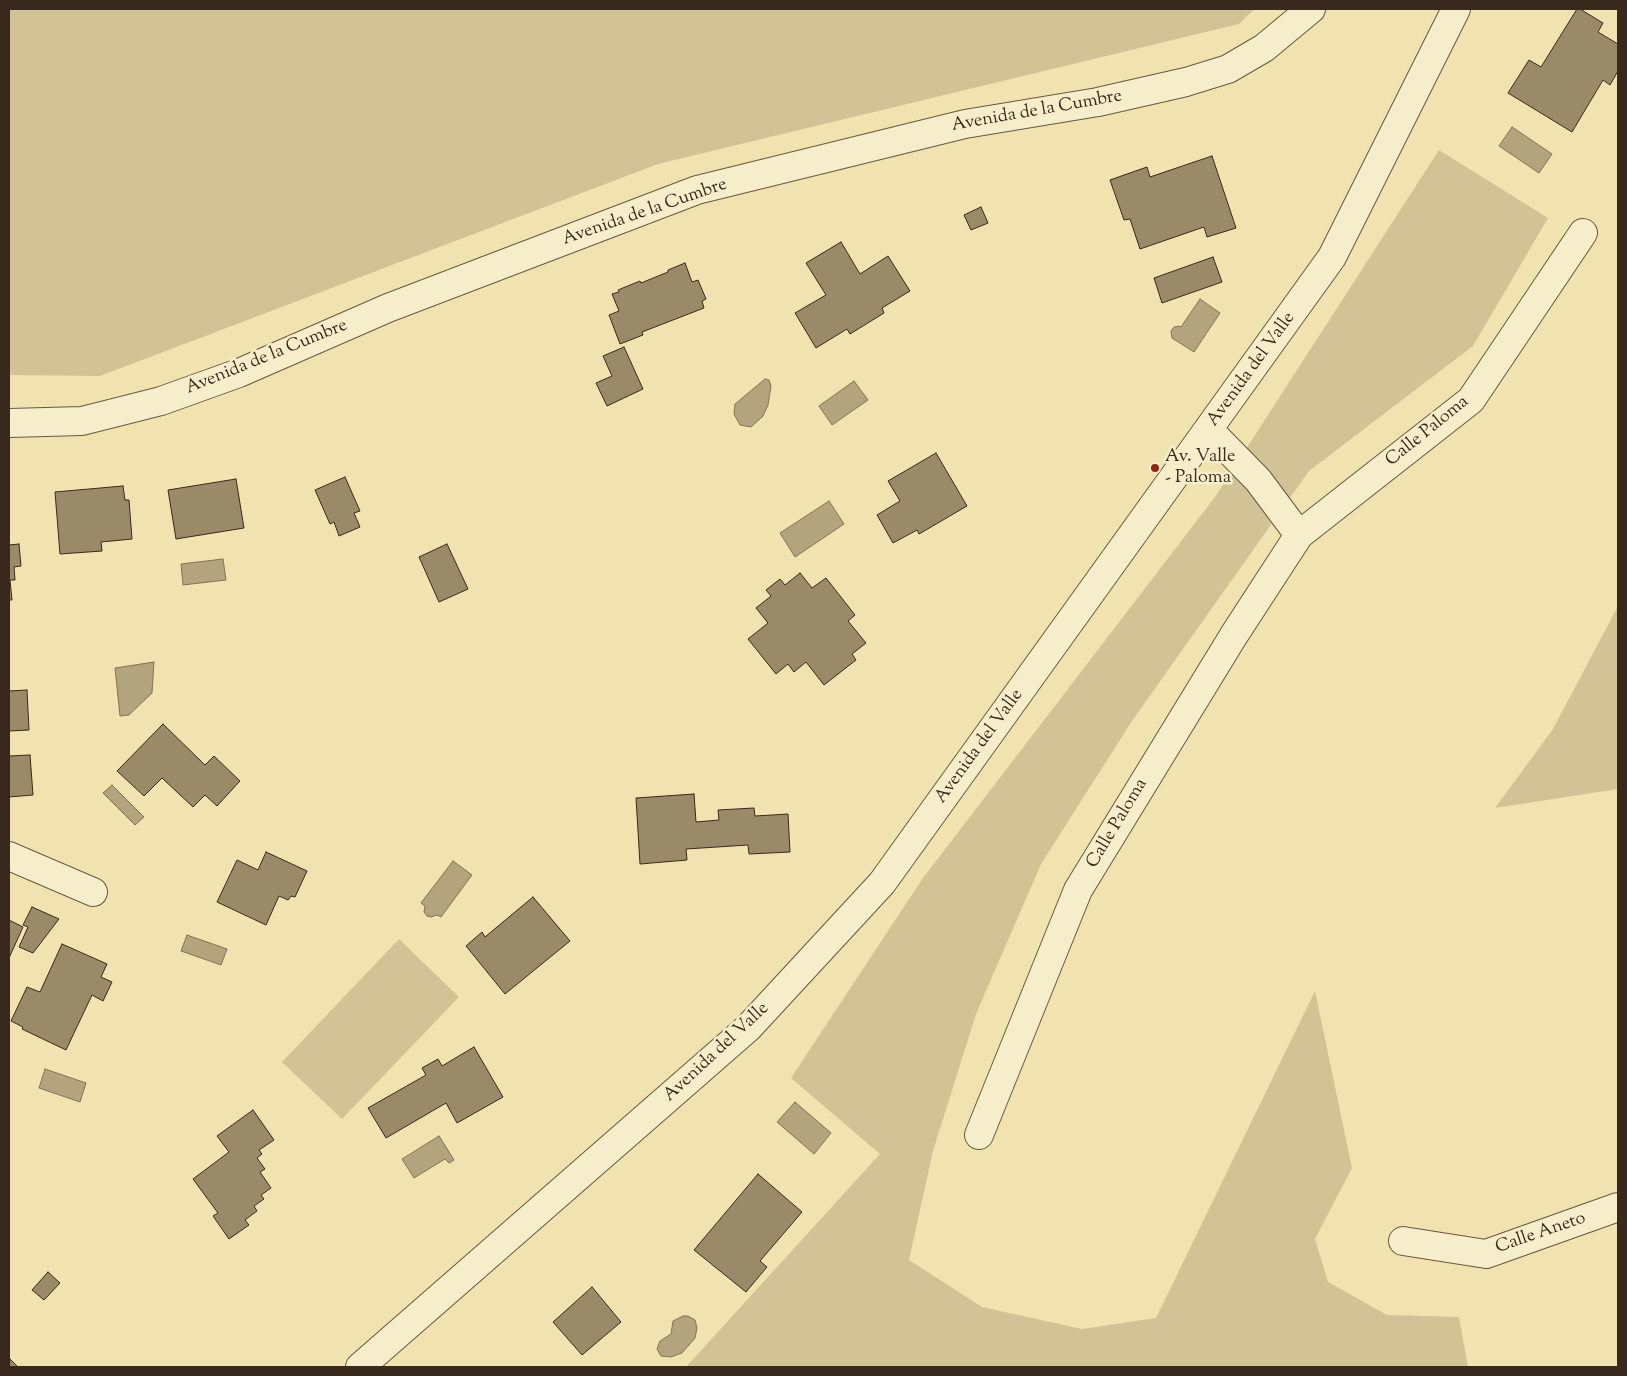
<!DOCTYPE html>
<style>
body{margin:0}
#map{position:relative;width:1627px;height:1376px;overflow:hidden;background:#f1e3af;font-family:"Sorts Mill Goudy",serif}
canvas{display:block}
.frame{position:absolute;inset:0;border:10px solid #39291c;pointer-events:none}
</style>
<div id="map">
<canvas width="1627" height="1376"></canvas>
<div class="frame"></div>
</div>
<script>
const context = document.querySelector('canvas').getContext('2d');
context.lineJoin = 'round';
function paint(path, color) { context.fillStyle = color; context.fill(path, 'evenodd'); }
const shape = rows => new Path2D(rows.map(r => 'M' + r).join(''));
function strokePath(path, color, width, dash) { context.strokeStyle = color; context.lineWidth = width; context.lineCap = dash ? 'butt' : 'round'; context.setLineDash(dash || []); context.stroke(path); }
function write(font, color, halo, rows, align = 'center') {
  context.font = font + ' "Sorts Mill Goudy",serif'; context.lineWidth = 5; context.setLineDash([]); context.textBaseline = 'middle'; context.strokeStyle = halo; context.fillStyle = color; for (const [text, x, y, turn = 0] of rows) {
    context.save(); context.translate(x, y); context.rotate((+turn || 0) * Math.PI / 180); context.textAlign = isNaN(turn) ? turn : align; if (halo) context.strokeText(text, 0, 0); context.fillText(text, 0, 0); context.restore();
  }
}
paint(shape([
 [9,9,1254,9,1239,24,658,164,100,376,9,375],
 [1439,150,1548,218,1473,346,1309,471,1132,721,1041,864,976,1014,933,1151,909,1260,982,1307,1082,1329,1156,1318,1315,991,1352,1168,1315,1239,1328,1282,1387,1315,1459,1317,1468,1367,686,1367,880,1154,791,1078,923,878,1215,497],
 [1618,606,1618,789,1495,808,1553,729],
 [399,939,459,997,342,1119,282,1062]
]), '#d2c396');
const water = shape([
 [1512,127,1552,154,1539,173,1499,146,1512,127],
 [1200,299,1220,313,1194,352,1172,338,1171,331,1174,327,1179,326,1181,327,1200,299],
 [765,379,769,380,771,386,768,405,763,416,751,427,740,425,734,414,735,404,765,379],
 [854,381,868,400,832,425,819,406,854,381],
 [829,501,844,524,795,557,780,533,829,501],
 [223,559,226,580,183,585,181,564,223,559],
 [154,662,152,693,129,715,120,716,115,668,154,662],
 [112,785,144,817,135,825,103,793,112,785],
 [453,861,472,875,441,917,437,915,431,917,427,916,424,912,425,906,421,903,453,861],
 [187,935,227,949,221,965,181,951,187,935],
 [45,1069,86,1083,80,1102,39,1088,45,1069],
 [795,1102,831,1133,814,1154,777,1122,795,1102],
 [439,1136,454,1160,449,1163,445,1159,414,1178,402,1159,439,1136],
 [683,1316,688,1316,695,1320,697,1328,695,1338,682,1353,671,1357,661,1356,657,1349,660,1341,671,1334,673,1321,683,1316]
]);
paint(water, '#b2a47d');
strokePath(water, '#827356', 1);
const building = shape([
 [1577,9,1580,9,1603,23,1598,32,1618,44,1618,71,1610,85,1603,80,1572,132,1508,93,1529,60,1541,67,1577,9],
 [1212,156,1236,228,1207,237,1204,227,1140,249,1130,219,1124,220,1110,180,1147,167,1150,177,1212,156],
 [981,207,988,223,971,230,964,215,981,207],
 [841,242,860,274,888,256,910,291,882,308,884,313,850,334,847,329,816,348,795,313,826,295,806,263,841,242],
 [1213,257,1222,282,1162,303,1154,278,1213,257],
 [685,263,692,282,698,280,706,299,702,301,704,308,642,332,643,335,620,344,609,315,619,311,612,294,619,292,618,290,640,281,641,283,668,272,668,270,685,263],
 [624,347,643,389,607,406,596,383,612,376,603,356,624,347],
 [936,453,967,506,919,534,917,530,893,543,877,515,900,501,888,481,936,453],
 [345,477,360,511,354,513,360,527,339,536,334,522,330,524,315,490,345,477],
 [236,479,244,528,176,539,168,490,236,479],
 [123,486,125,500,129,500,132,539,101,542,102,551,60,554,55,492,123,486],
 [19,544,21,566,14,567,15,580,10,580,12,600,9,600,9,545,19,544],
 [447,544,468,589,439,602,419,557,447,544],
 [800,573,812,588,826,578,855,615,848,621,866,643,852,654,856,660,824,685,806,662,794,672,788,664,776,674,748,639,768,623,756,608,771,596,766,590,780,579,785,585,800,573],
 [27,690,29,730,9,731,9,691,27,690],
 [163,724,205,765,214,756,240,781,217,806,205,795,193,807,162,778,144,796,117,771,163,724],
 [30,755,33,795,9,797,9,756,30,755],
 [694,794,696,822,719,820,718,810,754,808,755,816,788,814,790,852,749,854,748,845,686,849,687,860,640,864,636,798,694,794],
 [266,852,307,871,295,897,291,896,288,900,279,896,266,925,217,902,237,860,258,870,266,852],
 [533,897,570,941,505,994,466,946,482,932,485,937,533,897],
 [32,907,59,919,33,953,19,947,28,927,23,925,32,907],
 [9,920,23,927,9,958,9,920],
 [62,944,107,964,101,977,112,982,103,1001,92,995,66,1050,22,1029,23,1027,11,1021,27,987,40,992,62,944],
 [474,1047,503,1097,457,1123,446,1103,386,1138,368,1108,426,1075,422,1068,438,1059,442,1066,474,1047],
 [253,1110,274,1140,259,1150,262,1154,257,1158,265,1169,260,1172,271,1188,261,1195,264,1199,254,1206,257,1211,245,1220,249,1225,229,1239,213,1216,218,1213,193,1179,229,1152,217,1136,253,1110],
 [758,1174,802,1212,760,1261,767,1267,746,1292,694,1250,758,1174],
 [48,1272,60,1283,44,1300,32,1290,48,1272],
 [592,1287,621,1322,582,1355,553,1322,592,1287],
 [10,1359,18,1367,9,1367,10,1359]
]);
paint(building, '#998a68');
strokePath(building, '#39291c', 1);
const minor = shape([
 [9,423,82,421,161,401,239,373,388,308,697,190,965,124,1098,102,1186,82,1228,69,1264,48,1311,9],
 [1209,430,1258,480,1299,535],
 [9,856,93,892],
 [979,1135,1078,890,1234,635,1299,535,1471,400,1583,233],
 [1403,1241,1486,1254,1618,1207],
 [360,1367,748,1028,882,883,1332,257,1456,9]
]);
strokePath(minor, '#675841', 30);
strokePath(minor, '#f6edcb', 28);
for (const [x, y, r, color] of [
 [1155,468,5,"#8f2418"]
]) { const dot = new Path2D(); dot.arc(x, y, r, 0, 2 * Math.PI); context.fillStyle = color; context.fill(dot); strokePath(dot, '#f6edcb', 2); }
write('18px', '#39291c', '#f6edcb', [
 ["Avenida de la Cumbre",1037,112,-10],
 ["Avenida de la Cumbre",645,213,-19],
 ["Avenida de la Cumbre",267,358,-22],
 ["Avenida del Valle",1252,370,-54],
 ["Calle Paloma",1428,432,-39],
 ["Avenida del Valle",980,747,-54],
 ["Calle Paloma",1118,824,-59],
 ["Avenida del Valle",717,1053,-43],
 ["Calle Aneto",1541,1234,-19]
]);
write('18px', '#39291c', '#f6edcb', [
 ["Av. Valle",1165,458],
 ["- Paloma",1165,479]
], 'left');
</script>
